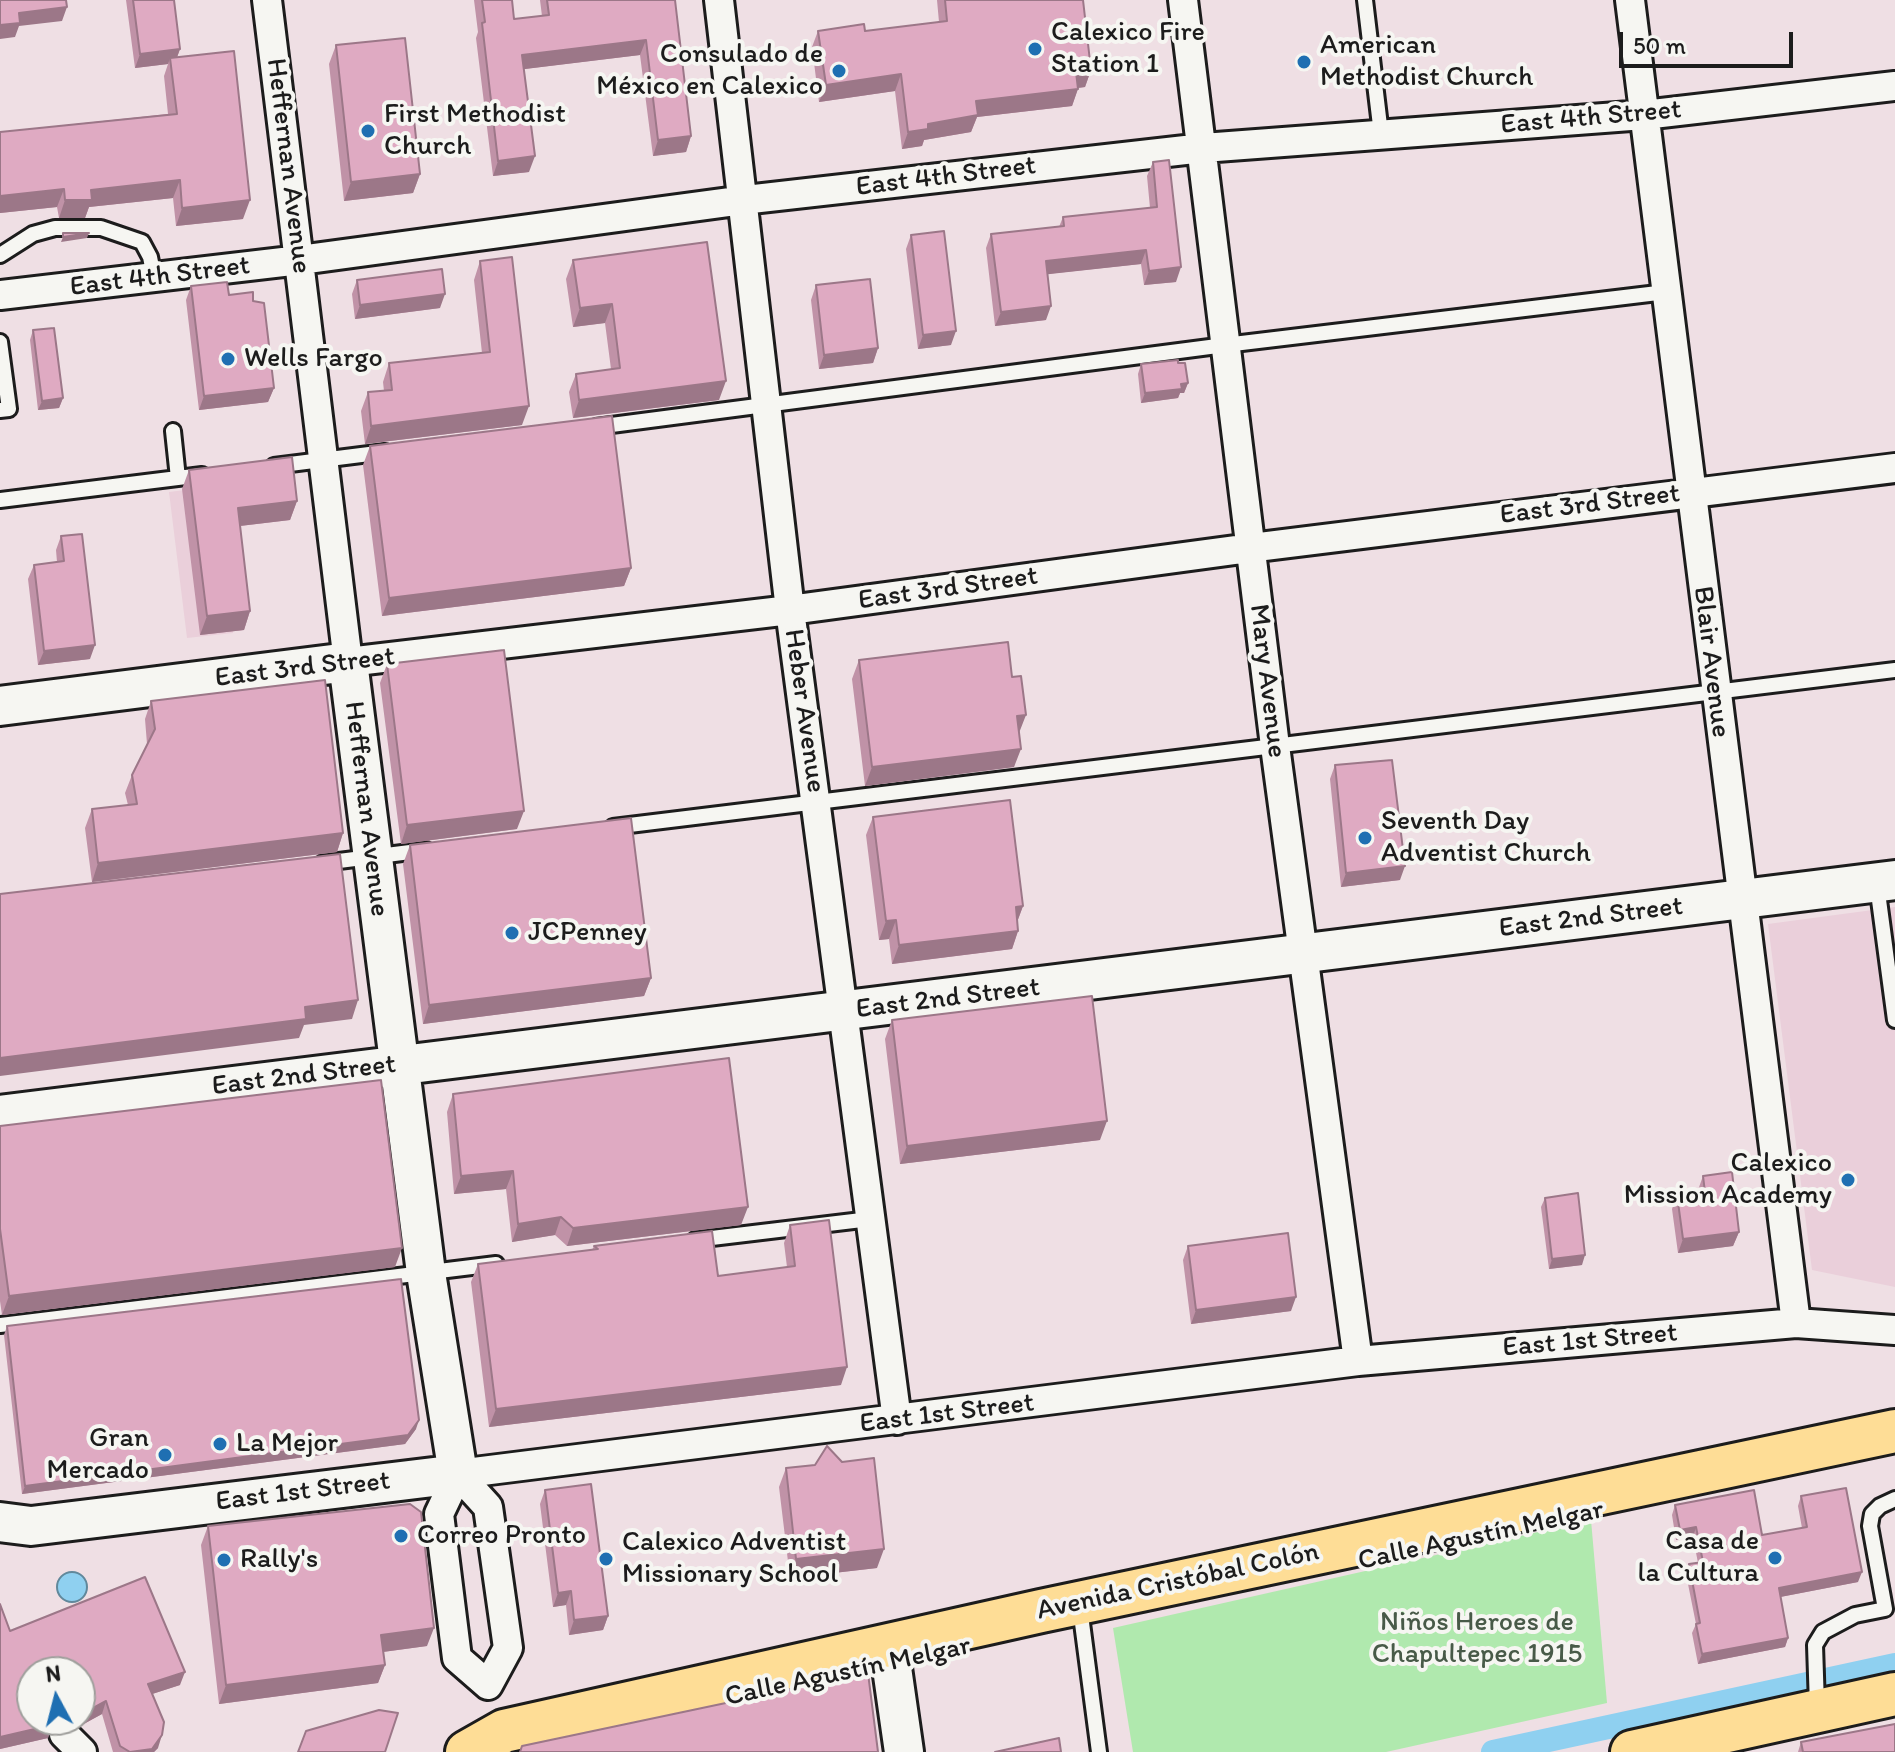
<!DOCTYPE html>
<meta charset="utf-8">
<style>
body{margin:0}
#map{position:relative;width:1895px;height:1752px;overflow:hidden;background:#efdfe4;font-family:Itim,sans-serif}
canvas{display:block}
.north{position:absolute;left:16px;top:1656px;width:80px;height:80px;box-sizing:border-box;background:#f6f6f2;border:2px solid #9f9f9c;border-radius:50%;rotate:353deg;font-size:22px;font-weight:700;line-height:32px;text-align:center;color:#1c1c1c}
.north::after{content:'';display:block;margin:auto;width:28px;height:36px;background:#1f6fb2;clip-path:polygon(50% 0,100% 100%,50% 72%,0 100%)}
.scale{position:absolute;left:1619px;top:32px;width:174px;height:36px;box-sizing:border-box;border:4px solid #1c1c1c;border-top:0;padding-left:10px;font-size:24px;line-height:28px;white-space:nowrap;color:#1c1c1c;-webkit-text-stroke:6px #f6f6f2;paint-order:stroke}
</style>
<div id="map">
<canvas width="1895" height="1752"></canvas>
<div class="north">N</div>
<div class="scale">50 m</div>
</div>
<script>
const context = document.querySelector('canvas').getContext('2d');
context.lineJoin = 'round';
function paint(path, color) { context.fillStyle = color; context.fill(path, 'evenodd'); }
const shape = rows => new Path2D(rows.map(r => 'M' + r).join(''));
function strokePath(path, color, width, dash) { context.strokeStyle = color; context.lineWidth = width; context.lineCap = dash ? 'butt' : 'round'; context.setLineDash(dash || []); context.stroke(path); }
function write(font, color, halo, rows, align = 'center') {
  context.font = font + ' Itim,sans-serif'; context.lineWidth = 8; context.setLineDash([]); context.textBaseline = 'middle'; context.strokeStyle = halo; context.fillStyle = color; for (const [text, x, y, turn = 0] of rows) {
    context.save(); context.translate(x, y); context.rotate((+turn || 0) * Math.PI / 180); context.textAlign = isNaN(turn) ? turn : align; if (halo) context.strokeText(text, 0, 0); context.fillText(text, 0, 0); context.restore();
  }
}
paint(shape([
 [272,479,220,525,233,633,187,638,169,492],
 [1895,907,1895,1287,1812,1270,1768,924]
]), '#eacfda');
paint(shape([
 [1591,1520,1607,1703,1386,1752,1133,1752,1113,1628]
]), '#b0e9ae');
const water = shape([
 '57 1587a15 15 0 1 1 30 0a15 15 0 1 1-30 0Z'
]);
paint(water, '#8fd0f0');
strokePath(water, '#61889b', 2);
strokePath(shape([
 [1493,1752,1895,1665]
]), '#8fd0f0', 24);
const lane = shape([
 [1365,0,1381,134],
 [0,255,33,234,55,228,101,228,142,242,150,257,154,277],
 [0,342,9,409,0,410],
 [596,427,1225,345,1666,292],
 [173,431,178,478],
 [274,466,385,452],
 [0,500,202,475],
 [613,827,1895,670],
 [323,863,426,850],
 [1877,885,1895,1020],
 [695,1240,870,1219],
 [0,1325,496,1264],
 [1082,1623,1099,1752],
 [1817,1706,1815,1645,1823,1632,1855,1615,1885,1609,1870,1526,1872,1514,1880,1506,1895,1499]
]);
const street = shape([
 [267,0,348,662,790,610,1250,548,1895,468],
 [719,0,790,610,897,1420],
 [1183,0,1275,746,1358,1361],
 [1630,0,1796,1323],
 [0,295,300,260,744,200,1203,148,1644,115,1895,86],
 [458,1474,1358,1361,1796,1323,1895,1330],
 [458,1474,488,1507,508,1648,488,1685,457,1658,439,1514,458,1474],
 [64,1734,82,1752]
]);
const secondary = shape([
 [0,706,348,662,426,1273,458,1474,31,1526,0,1522],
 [0,1115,1895,880],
 [891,1661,904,1752]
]);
const primary = shape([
 [467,1752,504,1731,1041,1611,1895,1431],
 [1632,1752,1895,1694]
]);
strokePath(lane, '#1c1c1c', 20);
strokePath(street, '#1c1c1c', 34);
strokePath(secondary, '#1c1c1c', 44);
strokePath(primary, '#1c1c1c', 48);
strokePath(lane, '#f6f6f2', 14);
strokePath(street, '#f6f6f2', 28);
strokePath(secondary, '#f6f6f2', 38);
strokePath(primary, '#fedd96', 42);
paint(shape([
 [126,0,174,0,180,49,177,57,243,219,176,226,173,198,89,207,85,218,59,218,57,207,0,213,0,132,168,114,164,76,168,64,135,68],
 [474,0,512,0,514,19,542,16,540,0,675,0,691,136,686,152,653,156,640,55,524,69,529,172,493,176,476,38,478,32],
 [937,0,1083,0,1091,70,1085,87,1078,88,1072,106,977,117,971,132,924,140,922,146,902,149,895,91,819,102,812,47,818,31,865,31,939,22],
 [336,45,420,174,413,193,344,201,329,64],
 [1153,162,1176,282,1144,285,1141,264,1047,274,1046,320,995,326,986,248,991,234,1059,227,1063,217,1150,208,1147,176],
 [911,235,951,345,918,349,906,249],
 [573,260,719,400,573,418,569,392,576,374,611,369,605,323,573,327,566,279],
 [480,261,522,425,365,444,361,411,368,392,384,391,383,382,389,363,482,353,474,280],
 [357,280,440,308,355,319,352,294],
 [816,285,878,348,873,363,819,369,811,300],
 [191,286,253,301,274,388,268,402,199,410,186,300],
 [33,330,63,398,59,408,38,410,30,340],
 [1178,363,1188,383,1184,393,1180,393,1178,398,1141,403,1138,374,1141,364],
 [370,446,631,568,624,586,382,616,363,465],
 [189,470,297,501,290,520,240,526,250,611,244,630,200,635,182,489],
 [61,536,90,659,38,665,28,579,34,565,57,562,56,550],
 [859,660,1019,733,1014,767,865,786,852,679],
 [387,664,517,829,401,844,380,683],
 [151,701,343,833,337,852,92,882,85,828,92,809,128,805,125,793,132,775,147,744,145,719],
 [1335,765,1400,880,1341,887,1330,779],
 [873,817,1023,906,1017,922,1018,931,1012,949,892,964,889,939,879,940,866,835],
 [410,845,651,978,644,996,423,1024,403,864],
 [892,1020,1100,1140,900,1164,885,1039],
 [453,1094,741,1225,567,1246,555,1235,512,1242,506,1189,454,1194,447,1112],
 [0,1126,395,1267,2,1315,0,1301],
 [1703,1176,1739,1232,1733,1246,1678,1253,1672,1209,1677,1195,1698,1192,1698,1190],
 [1545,1198,1582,1265,1549,1269,1541,1207],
 [790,1225,841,1385,489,1427,471,1282,478,1264,592,1250,594,1246,718,1276,787,1267,784,1243],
 [1188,1246,1291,1311,1191,1324,1183,1260],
 [7,1326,416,1429,405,1444,22,1494,4,1335],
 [786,1468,877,1568,790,1578,779,1487],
 [545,1490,608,1616,603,1630,569,1635,566,1605,553,1607,540,1504],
 [1801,1496,1858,1582,1780,1597,1788,1638,1785,1647,1698,1664,1692,1633,1696,1624,1686,1574,1689,1564,1698,1563,1693,1537,1676,1540,1672,1515,1675,1505,1762,1535,1802,1528,1798,1506],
 [208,1526,427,1646,383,1652,385,1665,378,1683,219,1704,201,1545],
 [0,1604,10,1631,180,1685,152,1694,158,1748,154,1752,113,1752,102,1714,80,1726,72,1720,80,1720,80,1672,32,1720,56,1720,52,1722,48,1738,0,1749],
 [1801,1742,1895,1752,1798,1752]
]), '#c092a7');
paint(shape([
 [67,7,62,21,19,26,15,37,0,39,0,25,19,13],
 [646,40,640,55,517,70,522,55],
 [180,49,175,63,170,58,168,64,135,68,140,54],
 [1091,70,1085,87,1069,89,1076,72],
 [901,74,895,91,819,102,826,85],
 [1078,89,1072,106,977,117,971,132,924,140,922,146,902,149,908,132,976,101],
 [691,136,686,152,653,156,658,140],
 [535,156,529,172,493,176,498,161],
 [420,174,413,193,344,201,351,182],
 [180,180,173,198,89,207,85,218,59,218,65,200,91,190],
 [64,189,57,207,0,213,0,196],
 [250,200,243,219,176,226,182,208],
 [89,233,87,238,61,242,63,237],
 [1146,250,1141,264,1041,275,1046,261],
 [1181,267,1176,282,1144,285,1149,271],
 [445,294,440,308,355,319,360,305],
 [612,304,605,323,573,327,580,308],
 [1051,306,1046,320,995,326,1001,312],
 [956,331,951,345,918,349,923,335],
 [878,348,873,363,819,369,824,355],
 [726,381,719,400,573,418,579,400],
 [1188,383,1184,393,1180,393,1178,398,1141,403,1145,393],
 [274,388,268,402,199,410,204,396],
 [63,398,59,408,38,410,42,401],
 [529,406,522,425,365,444,371,426],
 [297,501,290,520,231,527,238,508],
 [631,568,624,586,382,616,389,598],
 [250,611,244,630,200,635,207,616],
 [95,645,90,659,38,665,44,651],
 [1026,715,1019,733,1017,716],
 [1021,749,1014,767,865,786,872,767],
 [524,811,517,829,401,844,407,825],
 [343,833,337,852,92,882,98,863],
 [1405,866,1400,880,1341,887,1346,873],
 [1023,906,1016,925,1016,907],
 [896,920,889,939,879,940,886,921],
 [1018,931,1012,949,892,964,899,945],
 [651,978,644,996,423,1024,429,1005],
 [358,1000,352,1019,304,1025,299,1038,0,1076,0,1058,305,1007],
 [1107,1121,1100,1140,900,1164,907,1146],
 [513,1171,506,1189,454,1194,461,1176],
 [748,1207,741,1225,567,1246,573,1228],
 [561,1217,555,1235,512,1242,518,1224],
 [1739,1232,1733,1246,1678,1253,1683,1239],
 [402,1248,395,1267,2,1315,9,1296],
 [1585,1255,1582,1265,1549,1269,1552,1259],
 [1296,1297,1291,1311,1191,1324,1196,1310],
 [847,1367,841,1385,489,1427,496,1409],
 [419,1420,416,1429,405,1444,22,1494,25,1486],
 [1696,1527,1693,1537,1676,1540,1680,1530],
 [884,1549,877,1568,790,1578,796,1559],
 [1862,1572,1858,1582,1775,1598,1779,1588],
 [571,1591,566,1605,553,1607,558,1593],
 [608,1616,603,1630,569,1635,574,1620],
 [434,1628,427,1646,375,1653,381,1635],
 [1788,1638,1785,1647,1698,1664,1702,1654],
 [385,1665,378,1683,219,1704,226,1685],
 [185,1672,180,1685,143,1697,148,1684],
 [106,1701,102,1714,80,1726,84,1713],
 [51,1720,56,1720,52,1723,52,1725,48,1738,0,1749,0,1737],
 [162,1735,158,1748,154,1752,134,1752]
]), '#9c7788');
const building = shape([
 [0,0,66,0,67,7,19,13,20,23,0,25,0,0],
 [133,0,174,0,180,49,140,54,133,0],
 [482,0,512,0,514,19,549,15,547,0,675,0,691,136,658,140,646,40,522,55,535,156,498,161,482,23,485,22,482,0],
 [945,0,1083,0,1091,70,1076,72,1078,89,976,101,978,115,928,124,928,129,908,132,901,74,826,85,818,31,864,24,865,31,947,21,945,0],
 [405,38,420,174,351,182,336,45,405,38],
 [234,51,250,200,182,208,180,180,91,190,92,200,65,200,64,189,0,196,0,132,177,114,170,58,234,51],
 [1169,160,1181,267,1149,271,1146,250,1046,261,1051,306,1001,312,991,234,1064,226,1063,217,1157,207,1153,162,1169,160],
 [944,231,956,331,923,335,911,235,944,231],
 [63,233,89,233,63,237,63,233],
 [707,242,726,381,579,400,576,374,620,368,612,304,580,308,573,260,707,242],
 [512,257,529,406,371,426,368,392,392,390,389,363,490,352,480,261,512,257],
 [442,269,445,294,360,305,357,280,442,269],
 [870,279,878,348,824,355,816,285,870,279],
 [227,282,229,295,253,292,253,301,264,303,274,388,204,396,191,286,227,282],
 [54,328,63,398,42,401,33,330,54,328],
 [1178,360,1178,363,1185,363,1188,383,1181,384,1182,389,1145,393,1141,364,1178,360],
 [612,416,631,568,389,598,370,446,612,416],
 [292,457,297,501,238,508,250,611,207,616,189,470,292,457],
 [82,534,95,645,44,651,34,565,64,561,61,536,82,534],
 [1008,642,1012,677,1021,676,1026,715,1017,716,1021,749,872,767,859,660,1008,642],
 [504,650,524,811,407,825,387,664,504,650],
 [325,680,343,833,98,863,92,809,137,804,132,775,155,729,151,701,325,680],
 [1392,760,1405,866,1346,873,1335,765,1392,760],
 [1010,800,1023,906,1016,907,1018,931,899,945,896,920,886,921,873,817,1010,800],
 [631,818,651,978,429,1005,410,845,631,818],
 [340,854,358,1000,305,1007,306,1019,0,1058,0,894,340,854],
 [1092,996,1107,1121,907,1146,892,1020,1092,996],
 [729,1058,748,1207,573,1228,561,1217,518,1224,513,1171,461,1176,453,1094,729,1058],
 [381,1080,402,1248,9,1296,0,1229,0,1126,381,1080],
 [1732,1172,1739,1232,1683,1239,1677,1195,1705,1192,1703,1176,1732,1172],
 [1578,1193,1585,1255,1552,1259,1545,1198,1578,1193],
 [829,1220,847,1367,496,1409,478,1264,598,1249,594,1246,712,1231,718,1276,795,1266,790,1225,829,1220],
 [1288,1233,1296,1297,1196,1310,1188,1246,1288,1233],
 [401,1279,419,1420,408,1435,25,1486,7,1326,401,1279],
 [827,1446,842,1462,874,1458,884,1549,796,1559,786,1468,815,1465,827,1446],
 [591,1484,608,1616,574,1620,571,1591,558,1593,545,1490,591,1484],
 [1846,1488,1862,1572,1779,1588,1788,1638,1702,1654,1696,1624,1700,1623,1689,1564,1703,1562,1696,1527,1680,1530,1675,1505,1754,1490,1762,1535,1807,1527,1801,1496,1846,1488],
 [410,1504,421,1512,434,1628,381,1635,385,1665,226,1685,208,1526,410,1504],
 [145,1577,185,1672,148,1684,164,1722,162,1735,152,1749,130,1752,120,1746,106,1701,84,1713,80,1709,80,1672,32,1672,32,1720,52,1720,52,1725,0,1737,0,1604,10,1631,145,1577],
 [868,1673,878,1752,520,1752,522,1746,868,1673],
 [379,1710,398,1713,385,1752,298,1752,306,1731,379,1710],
 [1895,1724,1895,1752,1803,1752,1801,1742,1895,1724],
 [1059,1738,1061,1752,995,1752,1059,1738]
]);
paint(building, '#dfaac2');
strokePath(building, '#9c7788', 2);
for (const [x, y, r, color] of [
 [1035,49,8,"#1f6fb2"],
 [1304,62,8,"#1f6fb2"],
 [839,71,8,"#1f6fb2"],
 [368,131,8,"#1f6fb2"],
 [228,359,8,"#1f6fb2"],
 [1365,838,8,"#1f6fb2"],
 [512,933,8,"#1f6fb2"],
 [1848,1180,8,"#1f6fb2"],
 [220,1444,8,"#1f6fb2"],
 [165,1455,8,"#1f6fb2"],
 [401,1536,8,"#1f6fb2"],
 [1775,1558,8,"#1f6fb2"],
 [606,1559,8,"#1f6fb2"],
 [224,1560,8,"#1f6fb2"]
]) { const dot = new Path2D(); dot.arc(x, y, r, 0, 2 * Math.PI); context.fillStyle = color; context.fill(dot); strokePath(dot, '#f6f6f2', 3); }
write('28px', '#1c1c1c', '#f6f6f2', [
 ["Calexico Fire",1051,33],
 ["Station 1",1051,65],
 ["American",1320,46],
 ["Methodist Church",1320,78],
 ["Consulado de",823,55,"right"],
 ["México en Calexico",823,87,"right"],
 ["First Methodist",384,115],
 ["Church",384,147],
 ["Wells Fargo",244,359],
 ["Seventh Day",1381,822],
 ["Adventist Church",1381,854],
 ["JCPenney",528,933],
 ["Calexico",1832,1164,"right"],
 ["Mission Academy",1832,1196,"right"],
 ["Gran",149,1439,"right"],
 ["Mercado",149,1471,"right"],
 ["La Mejor",236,1444],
 ["Correo Pronto",417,1536],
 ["Casa de",1759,1542,"right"],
 ["la Cultura",1759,1574,"right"],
 ["Calexico Adventist",622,1543],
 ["Missionary School",622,1575],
 ["Rally's",240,1560]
], 'left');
write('28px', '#1c1c1c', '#f6f6f2', [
 ["East 4th Street",1591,118,-5],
 ["Heffernan Avenue",288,166,83],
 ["East 4th Street",946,177,-7],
 ["East 4th Street",160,277,-7],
 ["East 3rd Street",1590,505,-7],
 ["East 3rd Street",948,589,-8],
 ["Blair Avenue",1711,662,83],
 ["East 3rd Street",305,668,-7],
 ["Mary Avenue",1267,681,83],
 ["Heber Avenue",804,711,82],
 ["Heffernan Avenue",366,809,83],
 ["East 2nd Street",1591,918,-7],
 ["East 2nd Street",948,999,-7],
 ["East 2nd Street",304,1076,-7],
 ["East 1st Street",1590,1341,-5],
 ["East 1st Street",947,1414,-7],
 ["East 1st Street",303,1492,-7],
 ["Calle Agustín Melgar",1481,1536,-12],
 ["Avenida Cristóbal Colón",1178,1582,-12],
 ["Calle Agustín Melgar",848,1672,-12]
]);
write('28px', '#485a48', '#f6f6f2', [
 ["Niños Heroes de",1477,1623],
 ["Chapultepec 1915",1477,1655]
]);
</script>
